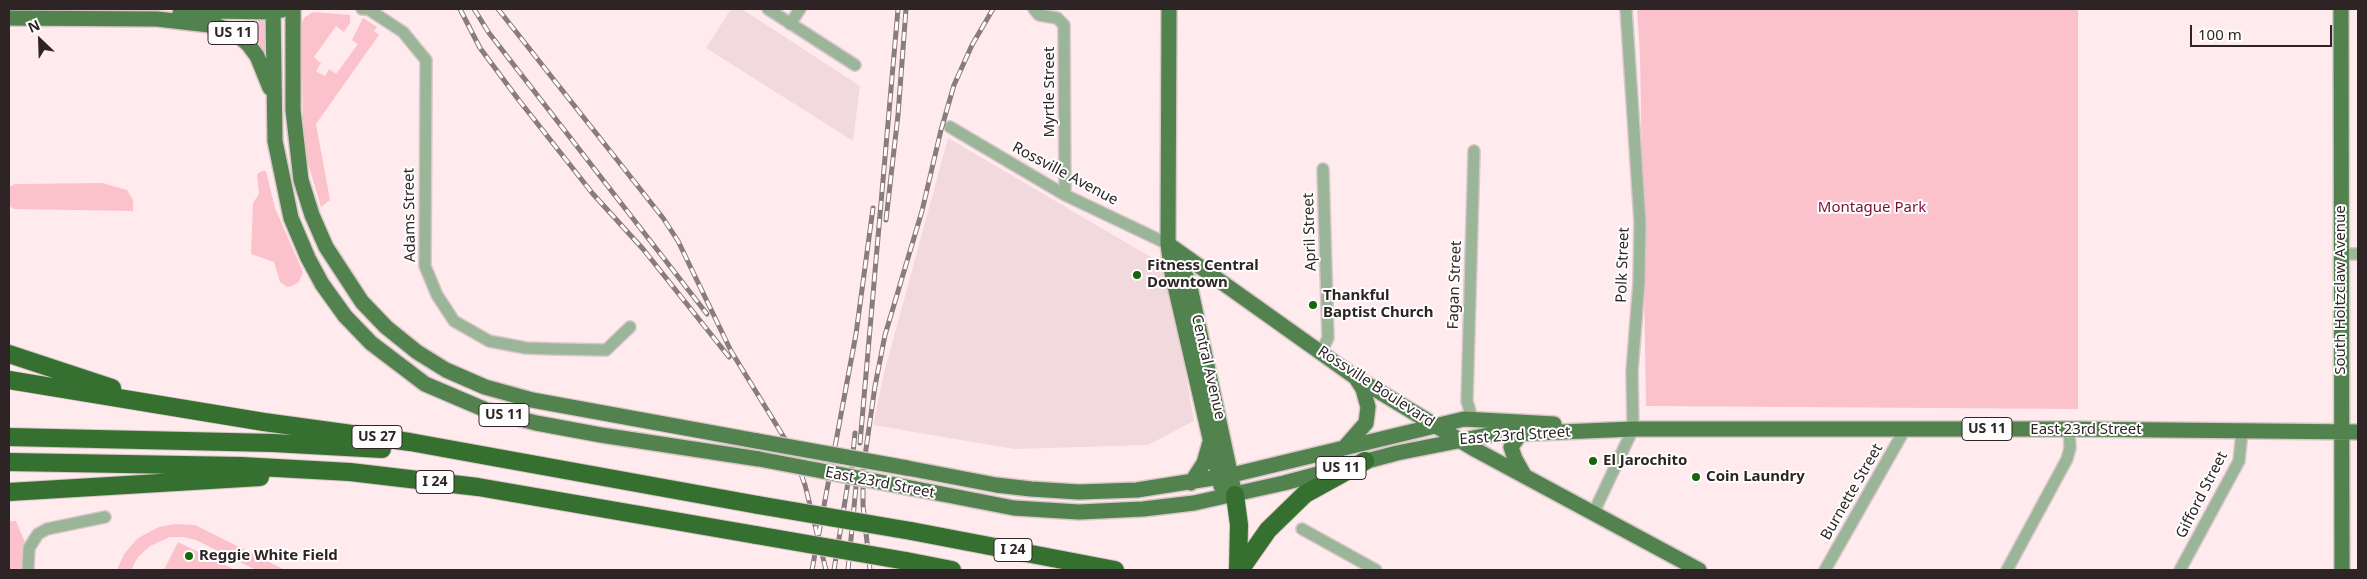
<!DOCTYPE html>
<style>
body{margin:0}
#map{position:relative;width:2367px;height:579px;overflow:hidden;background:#ffebee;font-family:"Noto Sans",sans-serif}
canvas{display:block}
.frame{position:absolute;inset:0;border:10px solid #2e2325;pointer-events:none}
.north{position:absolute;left:15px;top:15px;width:50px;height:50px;-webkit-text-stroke:4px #fefefe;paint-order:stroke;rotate:336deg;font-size:14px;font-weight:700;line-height:20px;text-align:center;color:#2e2325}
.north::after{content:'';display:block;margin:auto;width:18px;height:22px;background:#2e2325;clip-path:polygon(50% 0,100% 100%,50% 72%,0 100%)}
.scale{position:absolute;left:2190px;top:25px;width:142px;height:22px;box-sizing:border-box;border:2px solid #2e2325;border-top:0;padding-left:6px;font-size:15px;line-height:18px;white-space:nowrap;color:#2e2325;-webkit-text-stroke:4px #fefefe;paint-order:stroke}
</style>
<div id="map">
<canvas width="2367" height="579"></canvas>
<div class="frame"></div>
<div class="north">N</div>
<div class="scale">100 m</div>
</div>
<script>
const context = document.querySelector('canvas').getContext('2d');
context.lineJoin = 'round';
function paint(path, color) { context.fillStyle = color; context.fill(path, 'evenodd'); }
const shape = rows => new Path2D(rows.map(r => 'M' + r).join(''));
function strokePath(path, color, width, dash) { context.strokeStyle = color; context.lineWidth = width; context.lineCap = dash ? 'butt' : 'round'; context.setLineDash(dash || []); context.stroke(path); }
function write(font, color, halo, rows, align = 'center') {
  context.font = font + ' "Noto Sans",sans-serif'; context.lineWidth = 4; context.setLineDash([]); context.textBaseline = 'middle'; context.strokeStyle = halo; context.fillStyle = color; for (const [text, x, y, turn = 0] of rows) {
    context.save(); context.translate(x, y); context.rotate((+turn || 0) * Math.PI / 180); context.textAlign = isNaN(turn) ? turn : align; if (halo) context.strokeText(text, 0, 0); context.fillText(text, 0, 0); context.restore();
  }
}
paint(shape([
 [731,9,742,9,860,86,853,141,706,48],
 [948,138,1166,266,1194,421,1148,445,1014,449,873,425,884,373]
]), '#f2d9dd');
paint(shape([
 [1637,9,2078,9,2078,409,1646,406,1640,55],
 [313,12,350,15,350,23,344,32,336,26,314,57,321,63,316,71,325,76,329,69,336,74,358,44,352,40,363,18,377,27,374,31,379,35,316,124,330,200,321,207,307,160,303,122,301,24,305,17],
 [263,15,267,54,266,57,259,44,243,29],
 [262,171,266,171,275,208,303,272,299,282,292,286,287,287,280,282,274,262,251,254,253,203,259,194,257,174],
 [102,183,127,190,133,200,133,211,14,209,9,206,9,187,15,184],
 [9,521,16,521,25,542,23,570,9,570],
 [175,524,195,525,285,570,256,570,196,540,183,537,170,537,150,546,138,557,131,570,117,570,124,554,138,538,159,527],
 [178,542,235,570,164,570]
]), '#fbc2cc');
const minor = shape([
 [362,9,368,9,403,32,426,60,425,266,437,295,454,321,489,341,526,348,555,349,606,350,630,327],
 [768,9,855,65],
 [1034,9,1039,15,1057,18,1064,25,1065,195],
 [790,24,800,9],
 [950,127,1065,195,1168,244],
 [2341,254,2358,254],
 [1321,352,1328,338,1323,169],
 [1472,418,1467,401,1474,151],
 [1593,514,1633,429,1632,371,1639,282,1640,222,1626,9],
 [1302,529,1376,570],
 [28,570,29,548,38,534,47,529,105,517],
 [1825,570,1905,429],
 [2007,570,2067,459,2070,448,2069,429],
 [2180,570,2239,461,2242,431]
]);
const major = shape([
 [273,9,275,141,291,218,308,258,322,284,345,316,371,343,425,384,486,410,536,423,601,435,759,459],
 [293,9,293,110,301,180,312,215,326,247,362,302,386,327,417,352,446,370,485,387,532,400,757,441],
 [1169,9,1168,244,1172,273,1221,486],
 [2341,9,2342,570],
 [180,13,213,11,273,12,282,10],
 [9,18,157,19,218,26,235,33,248,44,257,56,270,88],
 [1168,244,1355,377,1476,450,1699,570],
 [1173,253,1189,282,1233,486],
 [1521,433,1511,447,1515,459,1524,475],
 [1345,447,1366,423,1368,407,1363,389,1356,378],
 [907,468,996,485,1031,489,1079,492,1137,490,1232,475,1464,419,1554,424],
 [1191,483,1204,463,1210,442],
 [906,487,1014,508,1079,512,1143,509,1194,503,1284,483,1397,453,1488,435,1633,429,2069,429,2358,432]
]);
const highway = shape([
 [9,354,112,388],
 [9,380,264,422,410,442,758,505],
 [9,437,273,443,382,449],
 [9,462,241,466,350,472,478,487,756,535],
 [9,492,260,477],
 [1235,495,1239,525,1238,570],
 [911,531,1115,570],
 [906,561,952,570],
 [1240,570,1268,530,1305,494,1365,461]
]);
strokePath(minor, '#d9c7ca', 14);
strokePath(major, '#d9c7ca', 18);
strokePath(highway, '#d9c7ca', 20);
strokePath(minor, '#9bb598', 11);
strokePath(major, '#52824d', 15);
strokePath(highway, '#367030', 18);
const rail = shape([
 [460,9,480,48,518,99,593,194,643,249,729,357],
 [474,9,489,33,707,314],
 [498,9,663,218,678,241,731,351,793,452,805,485,826,570],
 [886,220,898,115,906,9],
 [860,443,898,9],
 [850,483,855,433],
 [812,570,856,334,873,208],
 [834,570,849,476],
 [848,570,857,476],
 [870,570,863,505,863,470,875,386,885,335,922,211,941,130,954,85,972,45,993,9]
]);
strokePath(rail, '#8a7b7e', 5);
strokePath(rail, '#fefefe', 3, [9]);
const majorBridge = shape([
 [757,441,907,468],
 [759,459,906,487]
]);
const highwayBridge = shape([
 [758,505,911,531],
 [756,535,906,561]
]);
strokePath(majorBridge, '#d9c7ca', 18, []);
strokePath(highwayBridge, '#d9c7ca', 20, []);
strokePath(majorBridge, '#52824d', 15);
strokePath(highwayBridge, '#367030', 18);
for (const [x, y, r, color] of [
 [1137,275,5,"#14680b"],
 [1313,305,5,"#14680b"],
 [1593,461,5,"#14680b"],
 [1696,477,5,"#14680b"],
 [189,556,5,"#14680b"]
]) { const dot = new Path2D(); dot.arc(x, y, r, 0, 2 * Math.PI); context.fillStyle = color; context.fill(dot); strokePath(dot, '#fefefe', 2); }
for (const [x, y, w] of [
 [233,33,50],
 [504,415,50],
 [1987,429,50],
 [377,437,50],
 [1341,468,50],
 [435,482,38],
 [1013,550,38]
]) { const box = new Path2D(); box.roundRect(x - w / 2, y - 11.5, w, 23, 4); context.fillStyle = '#fefefe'; context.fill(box); strokePath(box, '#2e2325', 1); }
write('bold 14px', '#2e2325', null, [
 ["US 11",233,33],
 ["US 11",504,415],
 ["US 11",1987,429],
 ["US 27",377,437],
 ["US 11",1341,468],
 ["I 24",435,482],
 ["I 24",1013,550]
]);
write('15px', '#2e2325', '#fefefe', [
 ["Myrtle Street",1050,92,-90],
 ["Rossville Avenue",1065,174,28],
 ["Adams Street",410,215,-91],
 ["April Street",1310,232,-92],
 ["Polk Street",1623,265,-88],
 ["Fagan Street",1455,285,-88],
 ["South Holtzclaw Avenue",2341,290,-90],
 ["Central Avenue",1208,367,77],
 ["Rossville Boulevard",1376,387,33],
 ["East 23rd Street",2086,430],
 ["East 23rd Street",1515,436,-4],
 ["East 23rd Street",880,483,11],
 ["Burnette Street",1852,492,-60],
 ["Gifford Street",2202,495,-63]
]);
write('15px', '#7c0e37', '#fefefe', [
 ["Montague Park",1872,208]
]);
write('bold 15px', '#2e2325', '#fefefe', [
 ["Fitness Central",1147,266],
 ["Downtown",1147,283],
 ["Thankful",1323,296],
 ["Baptist Church",1323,313],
 ["El Jarochito",1603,461],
 ["Coin Laundry",1706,477],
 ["Reggie White Field",199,556]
], 'left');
</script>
